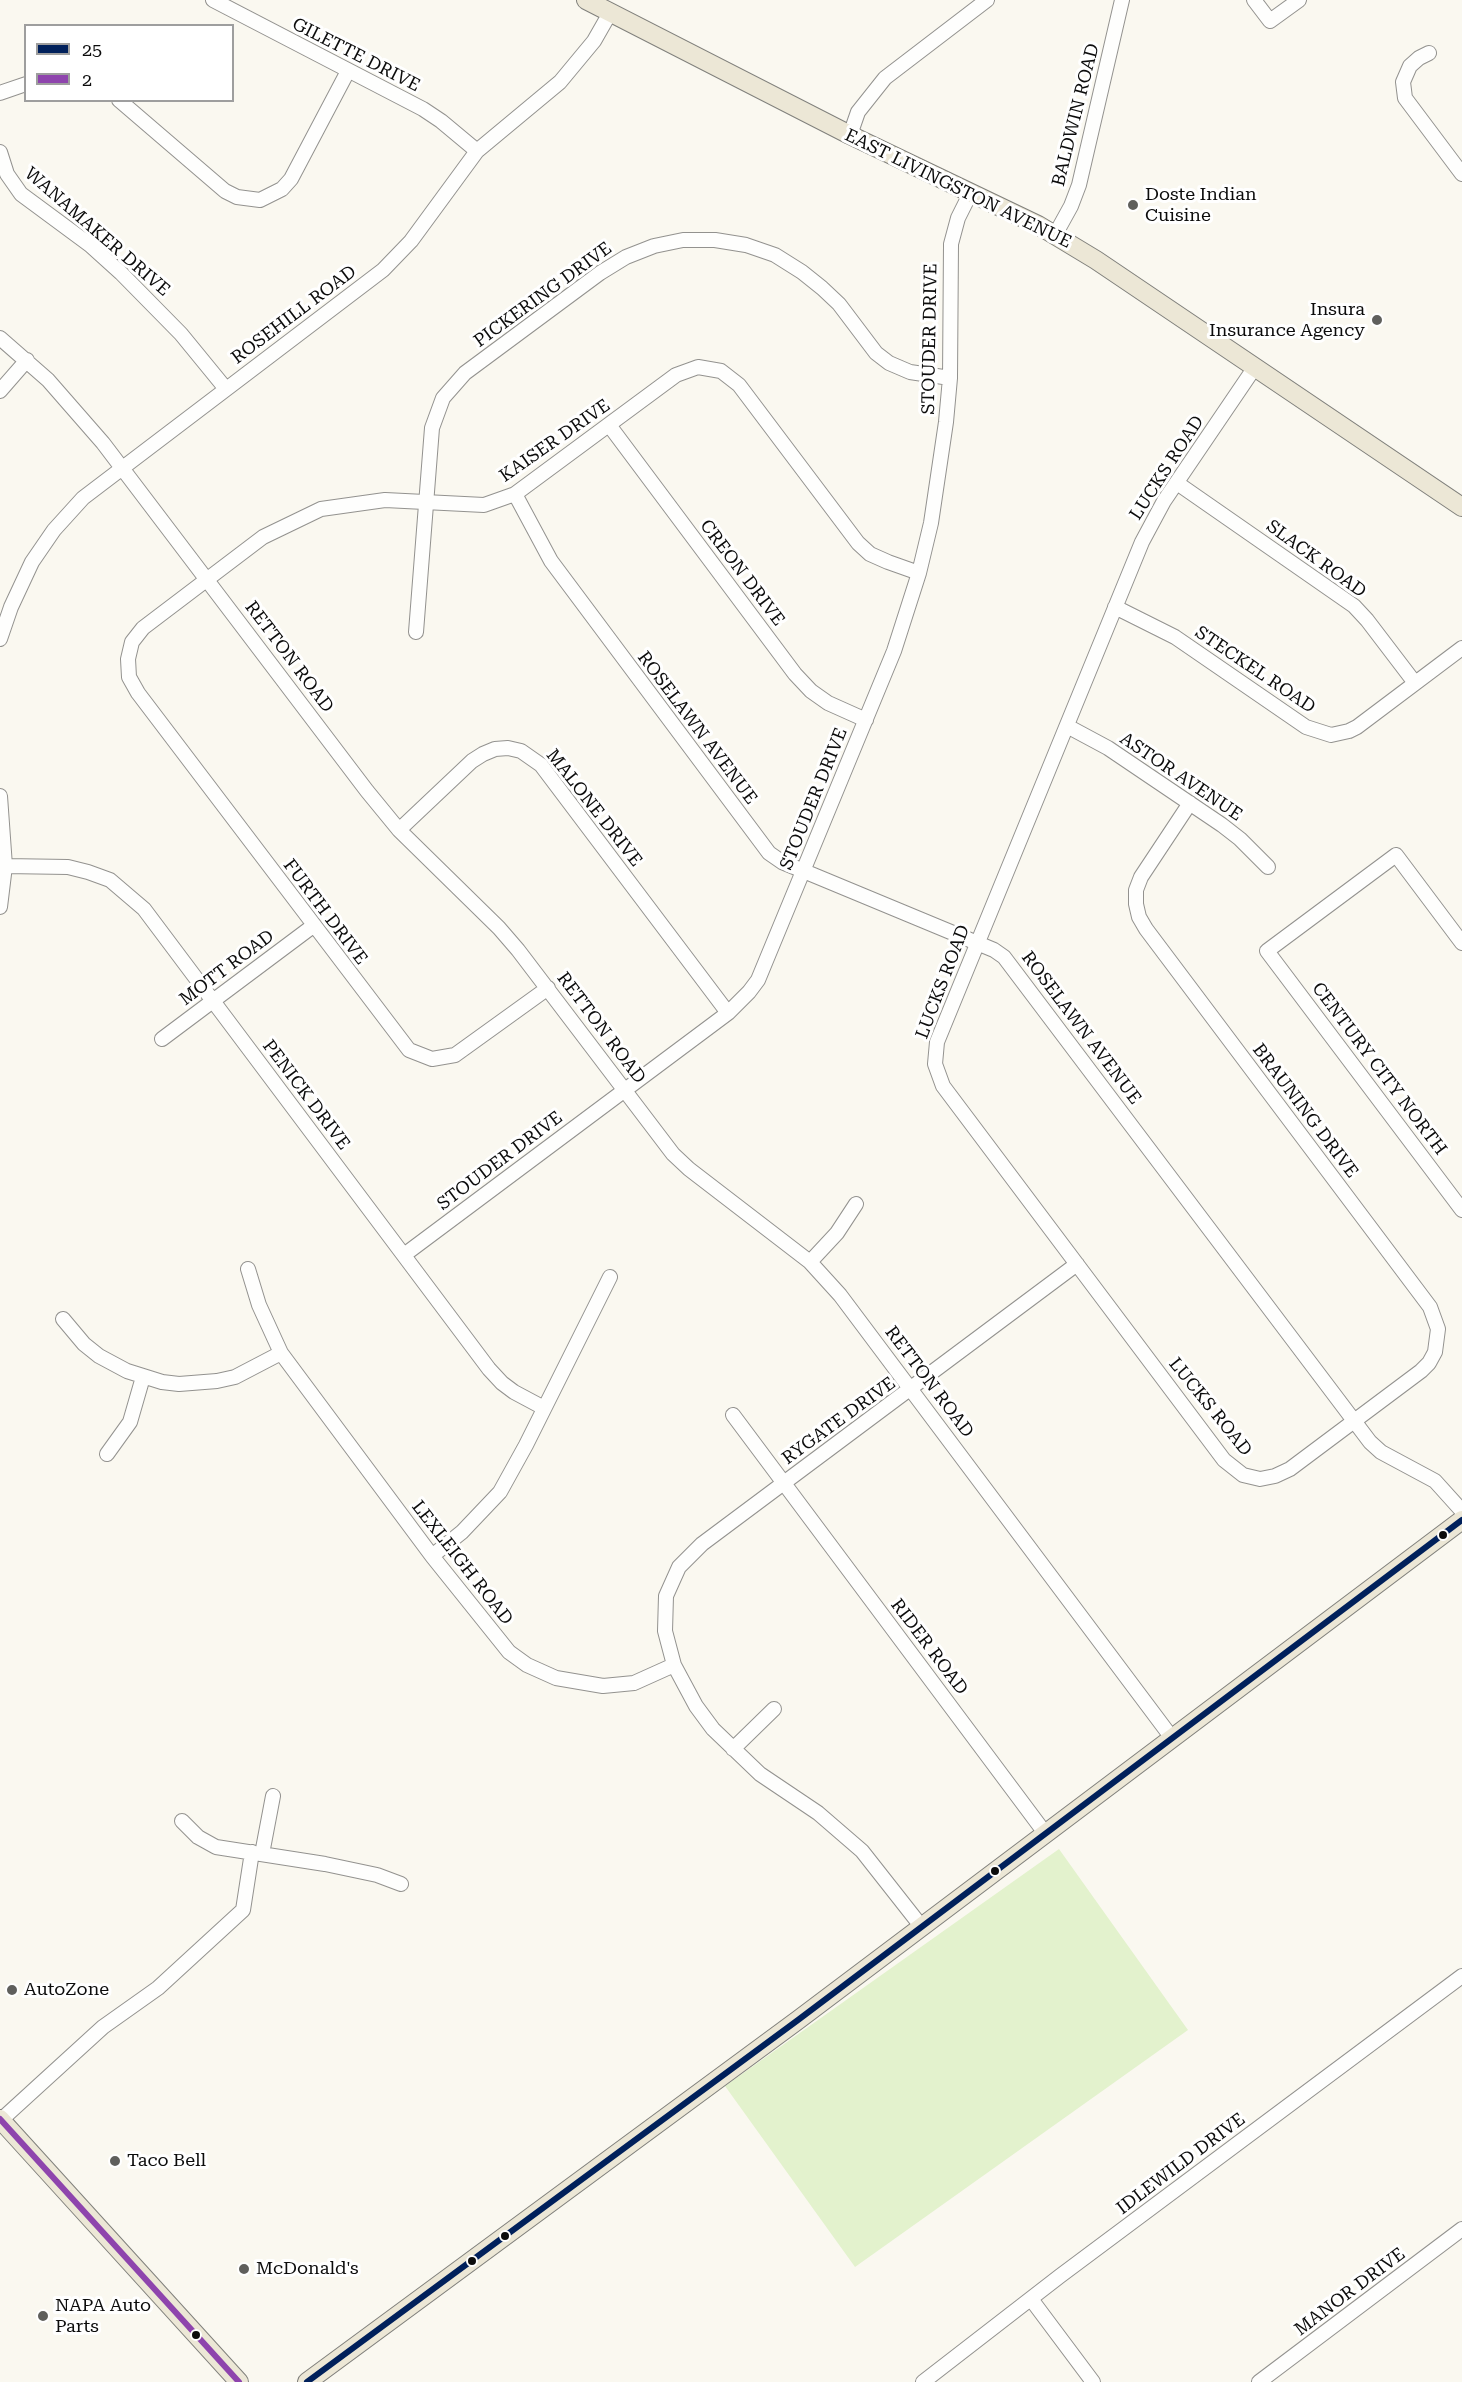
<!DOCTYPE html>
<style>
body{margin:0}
#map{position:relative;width:1462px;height:2382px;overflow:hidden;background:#faf8f0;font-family:"Roboto Serif",serif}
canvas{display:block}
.legend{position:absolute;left:24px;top:24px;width:210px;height:78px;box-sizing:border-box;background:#fff;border:2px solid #9e9e9e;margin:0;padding:8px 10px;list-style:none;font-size:18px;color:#0c0c0c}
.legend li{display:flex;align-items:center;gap:12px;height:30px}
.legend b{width:30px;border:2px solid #9e9e9e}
</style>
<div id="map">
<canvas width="1462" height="2382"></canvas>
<ul class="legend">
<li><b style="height:8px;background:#00205b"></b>25</li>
<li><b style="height:8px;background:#8e44ad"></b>2</li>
</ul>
</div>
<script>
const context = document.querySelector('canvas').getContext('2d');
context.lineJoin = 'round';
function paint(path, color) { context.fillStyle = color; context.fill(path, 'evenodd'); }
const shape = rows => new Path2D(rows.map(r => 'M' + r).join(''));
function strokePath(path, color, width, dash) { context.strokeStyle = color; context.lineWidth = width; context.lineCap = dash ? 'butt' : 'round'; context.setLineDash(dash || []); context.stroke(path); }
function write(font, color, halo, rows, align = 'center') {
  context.font = font + ' "Roboto Serif",serif'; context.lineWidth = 6; context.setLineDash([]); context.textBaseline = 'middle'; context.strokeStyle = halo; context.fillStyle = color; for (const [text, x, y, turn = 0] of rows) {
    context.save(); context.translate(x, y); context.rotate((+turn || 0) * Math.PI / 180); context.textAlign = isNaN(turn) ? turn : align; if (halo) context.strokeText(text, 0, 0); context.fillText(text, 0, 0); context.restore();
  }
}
paint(shape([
 [1059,1849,1188,2030,855,2267,725,2086]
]), '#e3f2cd');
const minor = shape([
 [213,0,423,109,441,121,477,151],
 [1254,0,1270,21,1299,0],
 [1429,53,1419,58,1410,66,1403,82,1405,98,1462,174],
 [0,93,26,84],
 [119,100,225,191,237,197,260,200,282,189,291,179,348,71],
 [850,135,858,112,885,78,987,0],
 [0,152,7,174,21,194,90,245,121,273,181,334,226,389],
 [1055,235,1071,206,1079,185,1122,0],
 [0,338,48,380,103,443,367,791,399,830,499,928,518,950,673,1154,689,1169,810,1262,840,1295,1172,1738],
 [0,391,27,360],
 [609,425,795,674,811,691,828,703,866,720],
 [1177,483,1354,606,1367,620,1415,683],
 [515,494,551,561,769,853,782,862,994,950,1004,957,1370,1442,1381,1452,1435,1481,1462,1511],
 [1115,607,1175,637,1306,727,1331,735,1349,731,1357,727,1462,648],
 [416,632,432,428,443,398,465,373,600,273,626,257,654,246,683,240,715,240,746,245,775,255,802,272,822,288,839,304,876,353,889,363,910,372,950,378],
 [0,639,11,607,32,562,54,530,83,498,383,270,411,241,477,151,560,82,594,41,610,13],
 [1067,726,1108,748,1222,825,1240,839,1268,867],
 [0,796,5,866,0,907],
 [1190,803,1141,877,1136,890,1136,904,1139,917,1146,929,1430,1307,1438,1329,1435,1352,1429,1363,1421,1371,1290,1469,1275,1476,1260,1479,1243,1475,1224,1460,943,1086,935,1064,937,1042,1142,542,1164,501,1255,367],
 [399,830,472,761,483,754,495,749,508,748,521,751,541,765,728,1013],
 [5,866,68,867,88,872,110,880,144,909,489,1369,502,1383,514,1392,544,1408],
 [1462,943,1396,855,1267,951,1462,1210],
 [548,988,455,1055,432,1059,409,1050,138,693,129,677,128,659,132,642,143,628,263,537,321,509,385,500,484,505,515,494,676,375,698,367,721,371,739,385,858,543,870,554,888,562,919,573],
 [162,1039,313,926],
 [404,1255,728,1013,749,992,758,980,894,651,919,573,931,523,946,422,950,378,951,244,958,218,971,192],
 [810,1262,837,1233,856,1204],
 [248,1269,259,1305,281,1353,432,1556,509,1652,527,1665,556,1678,603,1686,634,1683,674,1665],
 [63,1319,84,1344,99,1356,127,1371,162,1382,179,1384,217,1381,235,1377,281,1353],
 [733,1415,1045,1833],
 [107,1454,130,1422,143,1377],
 [432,1556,462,1532,500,1492,526,1445,610,1277],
 [733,1749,774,1709],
 [182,1821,198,1837,216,1847,325,1864,377,1875,401,1884],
 [262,1854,273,1796],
 [921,1926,862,1851,818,1813,760,1774,713,1729,696,1706,674,1665,665,1631,666,1596,679,1567,702,1544,1077,1264],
 [1,2120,103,2027,158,1988,243,1910,252,1852],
 [1031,2299,1093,2382],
 [923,2382,1060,2276,1462,1976],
 [1259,2382,1462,2229]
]);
const major = shape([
 [586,0,850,135,1038,225,1096,260,1462,507],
 [0,2119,239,2382],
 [307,2382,798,2020,1462,1520]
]);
strokePath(minor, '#93928f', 16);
strokePath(major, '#80807c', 20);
strokePath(minor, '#fefefd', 14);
strokePath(major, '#ece7d6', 18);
strokePath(shape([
 [307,2382,798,2020,1462,1520]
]), '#00205b', 6);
strokePath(shape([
 [0,2119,239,2382]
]), '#8e44ad', 6);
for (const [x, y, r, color] of [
 [1133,205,6,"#5f5f5c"],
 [1377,320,6,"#5f5f5c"],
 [1443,1535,5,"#0c0c0c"],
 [995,1871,5,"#0c0c0c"],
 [12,1990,6,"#5f5f5c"],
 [115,2161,6,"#5f5f5c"],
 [505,2236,5,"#0c0c0c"],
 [472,2261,5,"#0c0c0c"],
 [244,2269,6,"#5f5f5c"],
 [43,2316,6,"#5f5f5c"],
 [196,2335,5,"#0c0c0c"]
]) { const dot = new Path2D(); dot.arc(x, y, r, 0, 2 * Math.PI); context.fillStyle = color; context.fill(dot); strokePath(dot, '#fff', 2); }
write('18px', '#0c0c0c', '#fff', [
 ["GILETTE DRIVE",356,55,27],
 ["BALDWIN ROAD",1076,115,-76],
 ["EAST LIVINGSTON AVENUE",958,189,26],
 ["WANAMAKER DRIVE",97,232,41],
 ["PICKERING DRIVE",543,295,-36],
 ["ROSEHILL ROAD",294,315,-37],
 ["STOUDER DRIVE",930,339,-89],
 ["KAISER DRIVE",555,441,-35],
 ["LUCKS ROAD",1167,468,-57],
 ["SLACK ROAD",1316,559,36],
 ["CREON DRIVE",742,573,53],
 ["RETTON ROAD",289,657,53],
 ["STECKEL ROAD",1255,670,34],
 ["ROSELAWN AVENUE",697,728,53],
 ["ASTOR AVENUE",1181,777,34],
 ["STOUDER DRIVE",814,799,-68],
 ["MALONE DRIVE",594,808,52],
 ["FURTH DRIVE",325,912,53],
 ["MOTT ROAD",227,968,-37],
 ["LUCKS ROAD",943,982,-69],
 ["RETTON ROAD",601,1028,53],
 ["ROSELAWN AVENUE",1081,1028,53],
 ["CENTURY CITY NORTH",1379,1069,53],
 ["PENICK DRIVE",306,1095,53],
 ["BRAUNING DRIVE",1305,1111,53],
 ["STOUDER DRIVE",500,1161,-37],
 ["RETTON ROAD",929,1382,53],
 ["LUCKS ROAD",1210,1407,51],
 ["RYGATE DRIVE",839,1421,-36],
 ["LEXLEIGH ROAD",462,1563,52],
 ["RIDER ROAD",929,1647,53],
 ["IDLEWILD DRIVE",1181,2164,-37],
 ["MANOR DRIVE",1350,2292,-37]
]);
write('18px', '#0c0c0c', '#fff', [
 ["Doste Indian",1145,195],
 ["Cuisine",1145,216],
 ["Insura",1365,310,"right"],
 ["Insurance Agency",1365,331,"right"],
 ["AutoZone",24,1990],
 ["Taco Bell",127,2161],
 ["McDonald's",256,2269],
 ["NAPA Auto",55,2306],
 ["Parts",55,2327]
], 'left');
</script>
